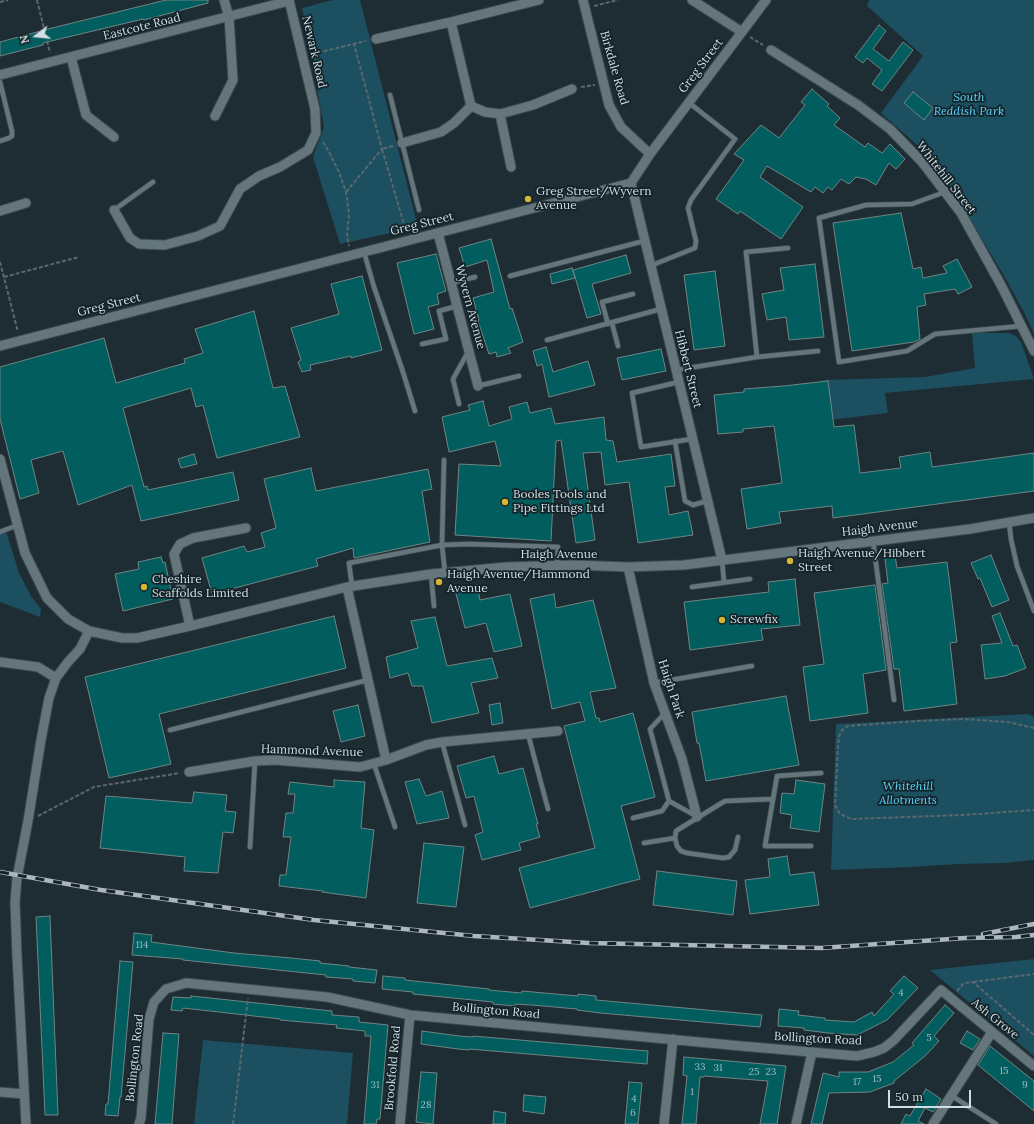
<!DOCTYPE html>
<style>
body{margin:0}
#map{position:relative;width:1034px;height:1124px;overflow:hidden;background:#1d2d33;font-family:Lora,serif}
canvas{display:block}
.north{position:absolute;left:16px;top:16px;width:40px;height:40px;-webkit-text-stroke:3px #132329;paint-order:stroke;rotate:254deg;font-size:11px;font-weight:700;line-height:16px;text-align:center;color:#d4dde1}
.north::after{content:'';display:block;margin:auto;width:14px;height:18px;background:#d4dde1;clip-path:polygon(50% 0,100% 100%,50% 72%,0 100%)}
.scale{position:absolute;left:888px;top:1090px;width:83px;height:18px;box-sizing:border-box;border:2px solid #d4dde1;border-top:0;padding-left:5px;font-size:12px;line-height:14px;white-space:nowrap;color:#d4dde1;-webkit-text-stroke:3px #132329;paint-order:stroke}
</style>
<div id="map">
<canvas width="1034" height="1124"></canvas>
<div class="north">N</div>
<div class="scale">50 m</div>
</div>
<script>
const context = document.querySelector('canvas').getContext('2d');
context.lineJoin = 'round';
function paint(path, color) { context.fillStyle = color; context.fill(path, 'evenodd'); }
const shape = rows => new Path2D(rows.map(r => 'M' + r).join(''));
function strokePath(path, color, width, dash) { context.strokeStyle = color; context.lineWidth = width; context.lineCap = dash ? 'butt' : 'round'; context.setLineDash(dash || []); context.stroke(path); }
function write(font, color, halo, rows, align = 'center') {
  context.font = font + ' Lora,serif'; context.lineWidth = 3.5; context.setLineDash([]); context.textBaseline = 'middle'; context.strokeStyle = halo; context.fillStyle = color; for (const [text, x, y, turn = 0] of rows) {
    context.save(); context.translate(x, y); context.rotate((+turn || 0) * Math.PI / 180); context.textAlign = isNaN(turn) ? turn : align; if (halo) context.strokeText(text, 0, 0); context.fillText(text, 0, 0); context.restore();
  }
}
paint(shape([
 [333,0,360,0,418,227,340,244,313,157,324,127,302,8],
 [869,0,1034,0,1034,334,1024,312,1003,274,943,175,930,159,916,144,881,113,923,56,867,6],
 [972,333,1009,333,1016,336,1021,342,1034,379,885,393,888,413,829,420,823,380,925,377,975,368],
 [6,531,19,573,31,596,41,609,40,617,0,602,0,534],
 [1028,714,1034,717,1034,860,1005,863,958,864,911,867,831,870,836,724],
 [1034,959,1034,1056,930,970],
 [203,1040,353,1053,347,1124,194,1124]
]), '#1c4f60');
const building = shape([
 [166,0,208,0,208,3,144,20,143,19,43,43,43,45,0,56,0,42,48,29,166,0],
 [879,25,886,31,873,49,889,61,903,42,913,50,882,91,872,84,882,70,867,58,863,63,855,57,879,25],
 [812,89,829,104,827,106,840,118,834,125,865,147,868,143,882,153,890,144,905,159,896,169,889,163,876,185,866,179,856,177,849,184,841,179,832,190,828,187,823,193,815,187,811,192,767,166,760,177,803,207,781,239,740,211,738,214,716,199,744,160,734,154,761,125,779,138,805,105,801,102,812,89],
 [913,92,933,108,924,120,904,103,913,92],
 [901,213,913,269,921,267,923,278,947,273,943,266,957,259,972,287,958,294,955,289,924,294,926,305,917,307,920,339,914,342,852,351,833,223,901,213],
 [491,239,510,309,512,308,523,342,508,348,511,353,497,357,496,352,489,354,478,321,479,320,473,298,494,292,487,260,465,267,459,248,491,239],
 [436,254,446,291,437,294,439,304,428,307,434,329,414,334,397,263,436,254],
 [626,255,631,273,592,284,601,314,587,318,573,270,626,255],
 [815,264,824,337,789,340,786,317,767,320,762,294,784,290,780,268,815,264],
 [572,268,575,278,552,284,550,274,572,268],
 [715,271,725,346,694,350,684,275,715,271],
 [362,276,382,350,351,358,351,356,310,365,311,370,302,372,298,362,301,360,291,328,339,314,331,284,362,276],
 [254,311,273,388,285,386,300,437,217,458,203,405,196,407,191,388,123,408,144,487,147,486,148,490,233,472,239,500,141,521,132,485,78,505,63,451,31,460,39,493,20,499,0,419,0,367,104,338,116,383,185,363,184,359,203,353,195,329,254,311],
 [546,347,553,372,588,361,595,385,549,397,542,364,537,366,533,351,546,347],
 [661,349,666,371,622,380,617,358,661,349],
 [828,381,834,427,854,425,860,473,901,468,899,457,930,452,932,467,1034,453,1034,491,833,518,832,506,779,512,781,523,747,529,741,489,782,483,774,426,743,429,743,432,718,434,714,395,744,392,744,389,783,386,828,381],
 [483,401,489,426,512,419,509,407,527,402,530,413,551,408,555,424,604,417,606,440,613,441,617,462,671,454,675,486,665,487,669,515,688,511,693,535,638,543,629,482,605,485,601,452,583,453,595,540,576,543,561,440,556,441,551,541,455,535,459,464,501,466,495,441,449,452,442,417,470,410,468,405,483,401],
 [194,454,197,464,181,468,178,459,194,454],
 [311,468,316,491,428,469,432,489,422,491,430,542,354,558,353,548,316,559,318,566,212,594,202,558,244,546,247,552,265,547,261,533,276,528,264,479,311,468],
 [894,549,897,568,947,562,957,642,950,643,957,704,904,711,899,669,894,669,882,584,888,583,884,551,894,549],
 [991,555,1009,600,992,607,980,578,978,579,971,563,991,555],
 [161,557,163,563,165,562,173,599,123,611,115,574,139,569,138,562,161,557],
 [795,579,800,625,761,629,763,640,690,650,684,602,769,592,768,582,795,579],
 [477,585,480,600,510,594,522,646,494,652,486,623,465,628,455,590,477,585],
 [875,585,886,670,863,674,868,713,810,721,803,667,824,664,814,593,875,585],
 [554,594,556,608,593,600,616,688,590,692,596,718,599,718,600,722,633,713,655,797,621,806,640,879,530,908,519,868,595,848,564,726,585,721,580,702,552,709,530,599,554,594],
 [1000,613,1013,646,1017,645,1026,668,1005,676,985,679,981,645,1002,643,992,616,1000,613],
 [334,616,346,668,159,714,171,764,109,778,85,677,334,616],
 [435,617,447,666,492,658,498,678,471,683,479,713,432,723,423,686,412,686,408,673,390,678,386,657,418,648,411,621,435,617],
 [786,696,799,765,706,781,699,743,697,743,692,712,786,696],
 [500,703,503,723,492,725,489,705,500,703],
 [358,705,365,736,341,742,333,711,358,705],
 [494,756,499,774,523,768,538,824,536,824,540,837,519,843,521,850,482,860,475,835,483,832,474,796,466,798,457,766,494,756],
 [419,779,426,796,442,791,449,818,417,824,405,782,419,779],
 [334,780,365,782,361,828,374,830,366,898,322,892,323,891,279,886,280,875,286,875,291,837,283,837,286,813,293,813,295,794,288,794,290,782,334,787,334,780],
 [796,780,825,784,819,832,790,828,792,815,780,813,782,793,794,794,796,780],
 [194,792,227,795,225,811,236,812,233,833,223,832,218,873,184,871,185,857,100,848,106,796,192,803,194,792],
 [424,843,464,847,456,907,417,903,424,843],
 [787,856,790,875,814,872,819,905,750,914,745,880,770,877,768,859,787,856],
 [657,871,737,881,733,915,653,905,657,871],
 [50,916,58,1115,45,1115,36,917,50,916],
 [134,933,152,935,151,942,234,953,291,958,320,961,320,963,349,966,349,967,377,970,375,983,353,981,353,979,326,977,326,975,297,972,211,963,183,960,183,959,132,955,134,933],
 [120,961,133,962,121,1097,120,1097,118,1116,105,1115,106,1104,108,1104,120,961],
 [383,976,405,978,405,980,489,989,489,990,521,993,522,991,578,996,578,994,596,996,596,1000,762,1015,760,1027,600,1013,577,1010,577,1009,532,1005,515,1004,515,1006,493,1004,493,1002,413,994,413,992,382,989,383,976],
 [904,976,918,988,887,1020,857,1035,828,1033,804,1030,804,1028,778,1026,779,1009,799,1011,798,1015,825,1018,825,1020,854,1022,872,1012,874,1016,894,994,890,991,904,976],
 [191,996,332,1011,332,1015,359,1017,359,1022,388,1025,380,1119,377,1119,376,1124,364,1124,371,1036,365,1036,365,1031,336,1028,337,1025,280,1020,280,1019,219,1012,183,1008,182,1011,171,1010,173,997,191,998,191,996],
 [945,1005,954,1013,934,1036,939,1041,925,1056,894,1081,894,1083,870,1092,829,1093,822,1124,811,1124,823,1073,839,1077,839,1072,868,1072,893,1062,914,1045,912,1043,945,1005],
 [422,1031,459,1036,473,1037,473,1036,648,1051,647,1064,469,1049,469,1050,458,1049,421,1044,422,1031],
 [967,1031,980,1039,973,1050,960,1043,967,1031],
 [163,1033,179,1034,172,1124,155,1124,163,1033],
 [990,1046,1034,1081,1034,1111,978,1065,990,1046],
 [684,1057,786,1066,777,1124,760,1124,768,1081,704,1076,704,1077,700,1077,696,1124,682,1124,687,1076,683,1075,684,1057],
 [421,1072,437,1073,433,1124,416,1122,421,1072],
 [629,1082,642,1083,638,1124,625,1124,629,1082],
 [926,1089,941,1099,933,1112,925,1108,918,1121,924,1124,901,1124,906,1114,910,1116,926,1089],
 [524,1095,546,1097,544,1114,523,1111,524,1095],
 [494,1111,506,1113,505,1124,493,1124,494,1111]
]);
paint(building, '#015d5e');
strokePath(building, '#708585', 1);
const service = shape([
 [0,82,12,131,12,136,9,138,0,141],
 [390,95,419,210],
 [945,192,912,204,866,205,819,218,839,362,907,351,935,334,1022,326],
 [114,210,153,182],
 [364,252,374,287,402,369,415,411],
 [650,266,695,248,696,241,688,208,691,200,735,139,688,102],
 [510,276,644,241],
 [451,283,475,277],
 [612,323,618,346],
 [608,324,602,302,633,294],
 [547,340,661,309],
 [422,344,446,339,439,311,457,306],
 [757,357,818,351],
 [676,370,757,357,746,252,788,248],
 [679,382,632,393,641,447,692,439],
 [478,386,519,376],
 [459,404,453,379,468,352],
 [675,441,685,501,693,505,707,501],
 [444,460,442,545,445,573],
 [1009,522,1011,539,1017,566,1034,611],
 [0,532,18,525],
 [873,541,894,700],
 [722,560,724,582],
 [431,574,434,606],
 [352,586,349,563,442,545,469,544,558,547,557,566],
 [692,587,750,579],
 [654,683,752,666],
 [665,713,650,729,669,801,696,816],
 [170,730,368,680],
 [528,734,548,809],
 [442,742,465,825],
 [374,764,395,827],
 [633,818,662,811,669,801],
 [738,837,735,850,729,857,723,858,687,853,681,851,677,846,675,838,676,831,684,826,725,801,773,799],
 [644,843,675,838],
 [811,846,765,846,777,776,821,773],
 [250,847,255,761],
 [952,1096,996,1124]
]);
const minor = shape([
 [583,0,609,105,621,127,650,154],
 [692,0,742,32],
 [451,22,471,106,485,112,500,114,533,105,572,89],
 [376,39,451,22,539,0],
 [771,50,858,105,890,129,922,162,961,213,1001,285,1034,351],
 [71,57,86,115,114,137],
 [0,75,289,1],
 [500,114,511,167],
 [215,116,233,80,229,17,224,0],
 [402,143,441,132,454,123,471,106],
 [631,183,722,560],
 [114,210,130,238,139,244,165,245,198,236,220,226,240,189,259,176,280,167,308,150,316,133,315,109,289,0],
 [0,211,26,203],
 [438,233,478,386],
 [0,346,631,183,650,154,766,0],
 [0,459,25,553,47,598,68,619,89,631,122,638,137,638,190,626,347,587,431,574,507,567,574,565,628,567,684,565,970,529,1034,518],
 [628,567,654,683,682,759,697,817],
 [347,587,386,760],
 [190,626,174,554,180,544,193,538,246,528],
 [0,662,38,667,56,678],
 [189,772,255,761,275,760,360,767,386,760,426,745,442,742,558,731],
 [0,1092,24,1094],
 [26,1124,17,956,15,902,17,878,28,821,41,740,49,698,56,678,68,662,80,649,89,631],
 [139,1124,141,1118,149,1019,154,1002,166,989,186,983,327,997,410,1015,741,1046,857,1056,874,1052,884,1048,894,1040,941,990,1034,1066],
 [400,1124,410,1015],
 [664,1124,673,1039],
 [796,1124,812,1052],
 [933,1124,992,1032]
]);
strokePath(service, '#3c494e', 6);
strokePath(minor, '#3c494e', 11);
strokePath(shape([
 [37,0,50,53],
 [0,2,8,0],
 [594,6,618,0],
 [750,37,763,45],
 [312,54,366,41],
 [581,87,595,85],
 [323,142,328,150,339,172,346,192,349,214,347,235,349,246],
 [393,146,382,149,406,231],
 [346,192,382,149,354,44],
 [0,262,18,332],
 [4,277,79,257],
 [1034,728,1008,722,962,719,917,721,848,726,843,729,839,736,838,747,835,805,840,814,851,819,963,815,1034,810],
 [38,816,94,787,180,773],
 [973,982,1034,974],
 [957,991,964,983,973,982,1034,1035],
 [233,1124,248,998]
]), '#5b686d', 2, [4, 2]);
strokePath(service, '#64767c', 4.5);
strokePath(minor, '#64767c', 9);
const rail = shape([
 [0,872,101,890,314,920,474,936,589,943,821,948,965,938,1016,937,1034,935],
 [983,934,1034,924]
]);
strokePath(rail, '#acb6bb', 4.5);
strokePath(rail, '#132329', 3, [9]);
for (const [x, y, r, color] of [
 [528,199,4,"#d3b635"],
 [505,502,4,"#d3b635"],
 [790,561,4,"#d3b635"],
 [439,582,4,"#d3b635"],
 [144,587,4,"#d3b635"],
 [722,620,4,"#d3b635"]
]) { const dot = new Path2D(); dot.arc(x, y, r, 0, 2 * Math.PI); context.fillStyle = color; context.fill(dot); strokePath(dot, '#132329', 1.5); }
write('10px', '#9fbdc0', null, [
 ["114",142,945],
 ["4",901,993],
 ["5",929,1038],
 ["33",700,1067],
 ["31",718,1068],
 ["15",1004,1071],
 ["25",754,1072],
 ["23",771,1072],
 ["15",877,1079],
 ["17",857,1082],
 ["31",375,1085],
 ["9",1025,1085],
 ["1",692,1092],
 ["4",634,1099],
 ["28",426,1105],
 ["6",633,1113]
]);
write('12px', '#d4dde1', '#132329', [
 ["Eastcote Road",142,27,-14],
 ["Newark Road",314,52,77],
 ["Greg Street",701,66,-53],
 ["Birkdale Road",614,68,74],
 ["Whitehill Street",946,178,52],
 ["Greg Street",422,224,-14],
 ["Greg Street",109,305,-14],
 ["Wyvern Avenue",470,307,75],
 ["Hibbert Street",688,369,76],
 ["Haigh Avenue",880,528,-7],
 ["Haigh Avenue",559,555],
 ["Haigh Park",671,689,72],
 ["Hammond Avenue",312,751,2],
 ["Bollington Road",496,1011,5],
 ["Ash Grove",995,1019,39],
 ["Bollington Road",818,1039,3],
 ["Bollington Road",135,1058,-84],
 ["Brookfold Road",393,1068,-85]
]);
write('italic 12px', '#5bd7ff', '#132329', [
 ["South",969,98],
 ["Reddish Park",969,112],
 ["Whitehill",908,787],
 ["Allotments",908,801]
]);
write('12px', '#d4dde1', '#132329', [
 ["Greg Street/Wyvern",536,192],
 ["Avenue",536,206],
 ["Booles Tools and",513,495],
 ["Pipe Fittings Ltd",513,509],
 ["Haigh Avenue/Hibbert",798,554],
 ["Street",798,568],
 ["Haigh Avenue/Hammond",447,575],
 ["Avenue",447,589],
 ["Cheshire",152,580],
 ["Scaffolds Limited",152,594],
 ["Screwfix",730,620]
], 'left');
</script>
